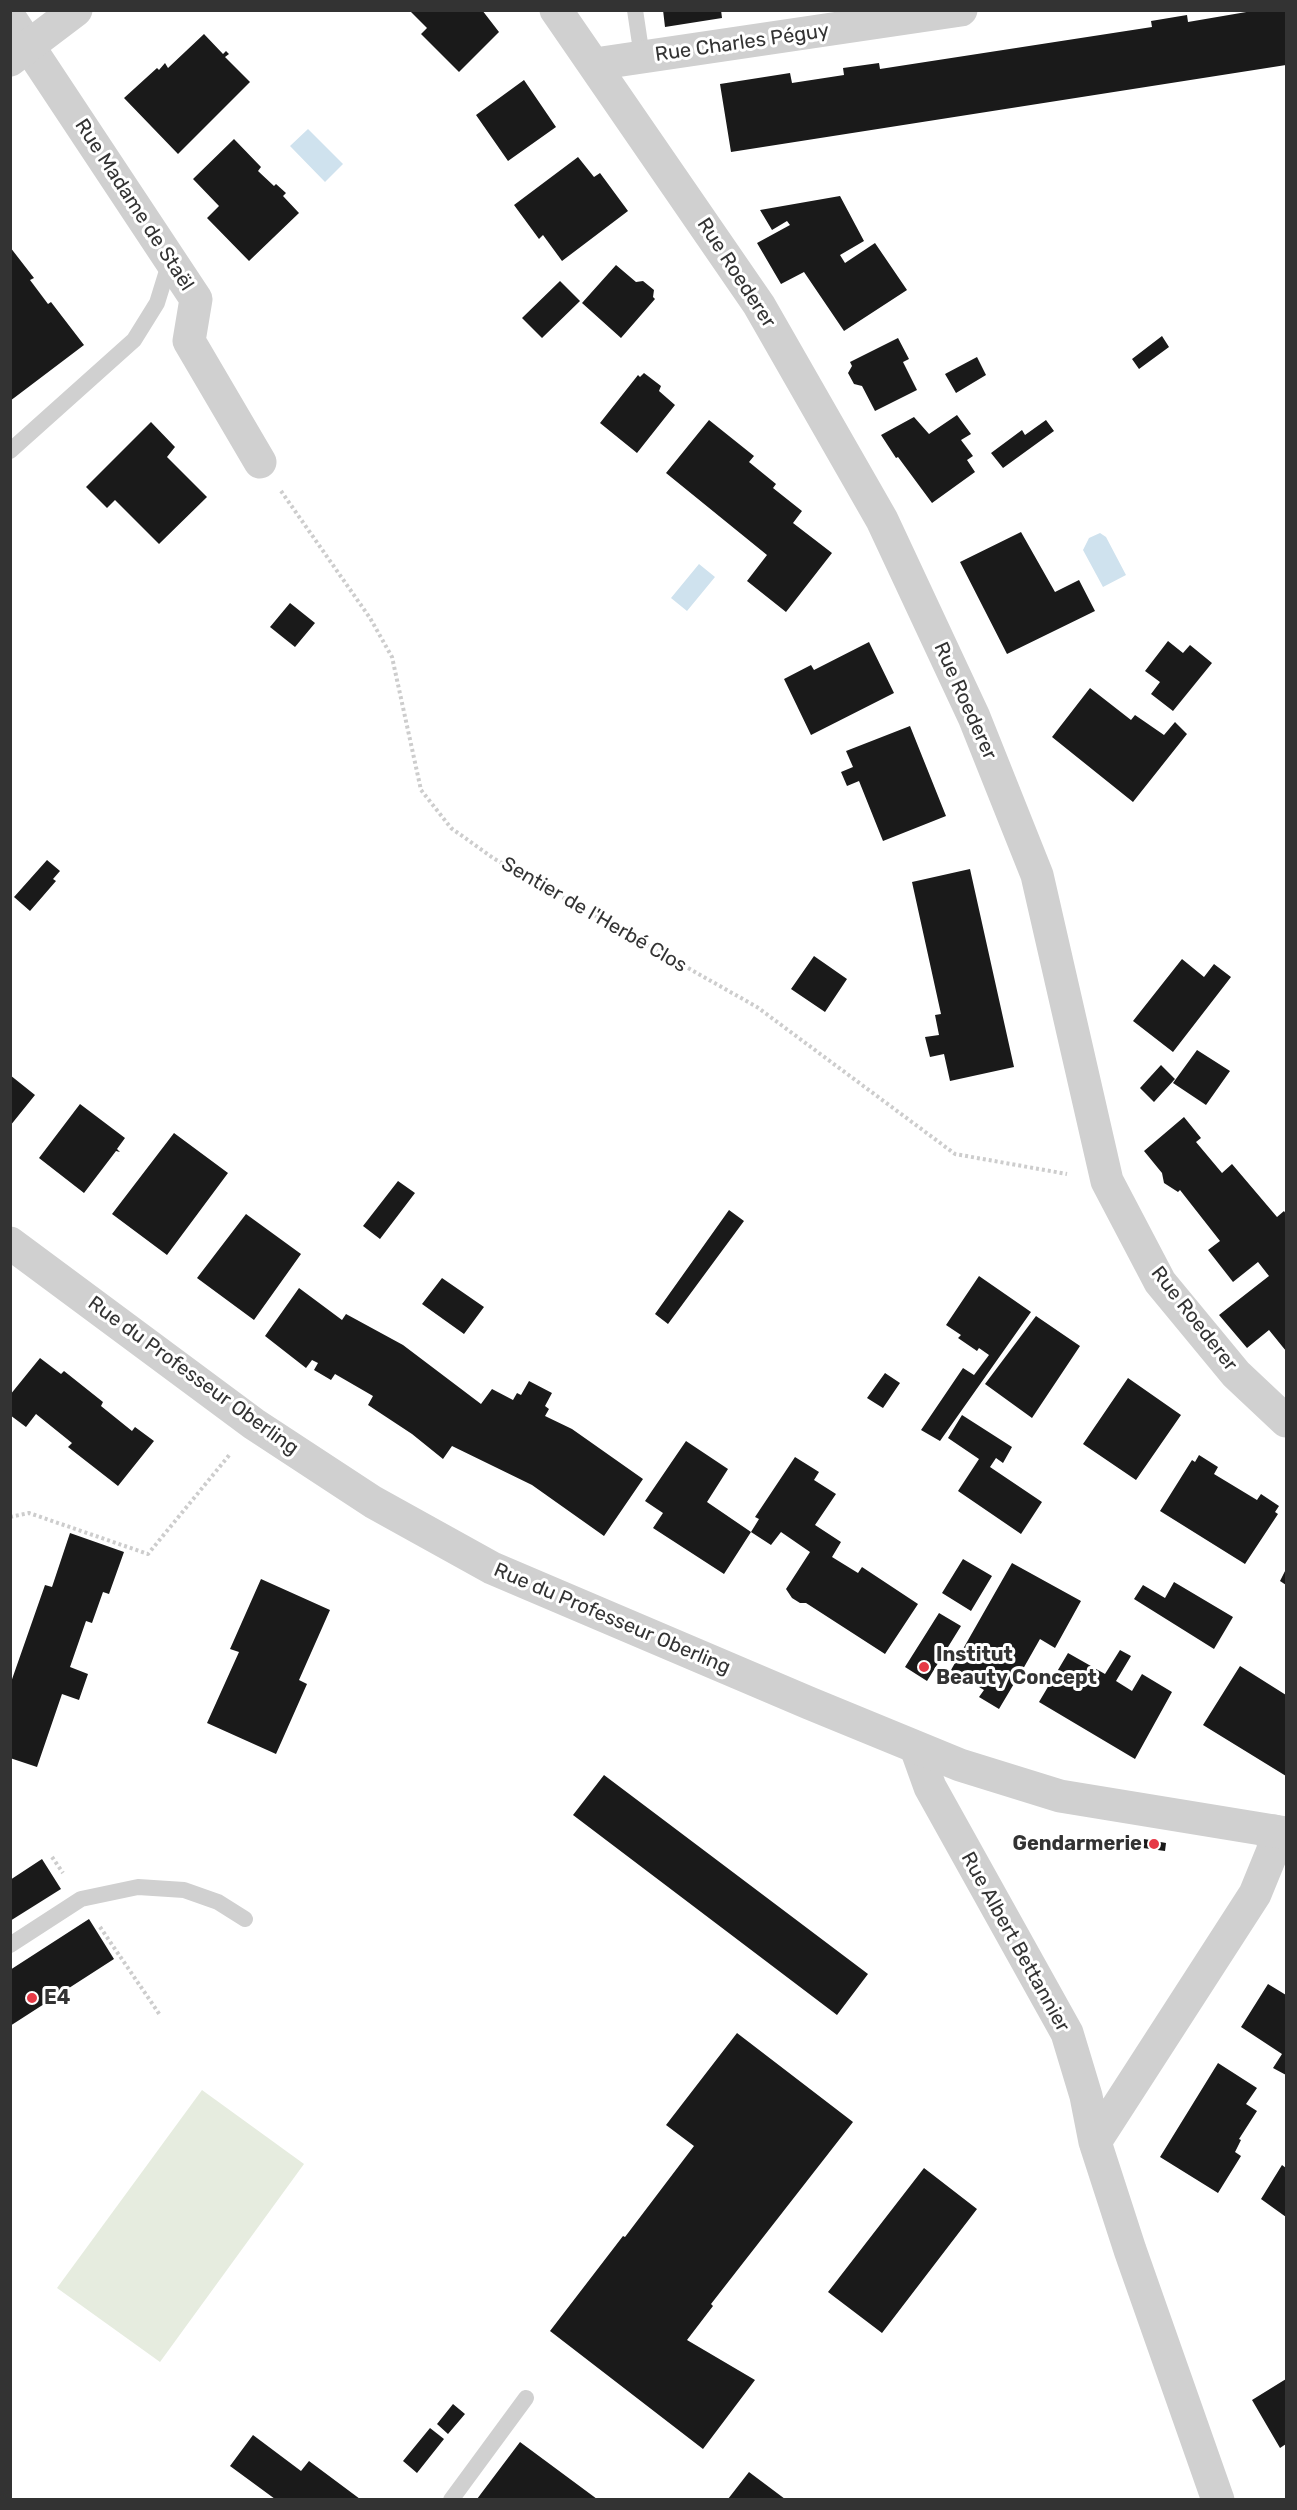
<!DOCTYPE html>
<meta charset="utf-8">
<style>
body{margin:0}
#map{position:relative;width:1297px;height:2510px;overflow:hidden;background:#fff;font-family:Rubik,sans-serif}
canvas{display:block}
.frame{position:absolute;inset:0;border:12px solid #333;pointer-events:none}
</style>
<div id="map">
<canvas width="1297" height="2510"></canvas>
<div class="frame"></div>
</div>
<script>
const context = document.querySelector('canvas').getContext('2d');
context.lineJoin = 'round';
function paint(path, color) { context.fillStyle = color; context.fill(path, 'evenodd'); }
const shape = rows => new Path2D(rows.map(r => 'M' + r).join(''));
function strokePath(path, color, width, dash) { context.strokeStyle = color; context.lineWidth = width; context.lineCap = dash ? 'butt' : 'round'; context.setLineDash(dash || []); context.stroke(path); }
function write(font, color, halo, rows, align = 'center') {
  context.font = font + ' Rubik,sans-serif'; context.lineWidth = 6; context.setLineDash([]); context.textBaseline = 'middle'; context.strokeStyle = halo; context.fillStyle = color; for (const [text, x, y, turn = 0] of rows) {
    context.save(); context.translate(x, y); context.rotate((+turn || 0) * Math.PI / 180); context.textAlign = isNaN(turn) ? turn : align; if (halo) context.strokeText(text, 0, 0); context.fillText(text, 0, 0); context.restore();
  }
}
paint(shape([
 [202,2090,304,2164,160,2362,57,2288]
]), '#e6ecdf');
paint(shape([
 [308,129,343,164,325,182,290,146],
 [1100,533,1106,537,1126,575,1103,587,1083,550,1089,538],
 [699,564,715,577,687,611,671,598]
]), '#cfe2ee');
paint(shape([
 [409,10,482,10,499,32,459,72,421,34,427,28],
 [663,10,721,10,722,18,665,27],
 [1258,10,1286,10,1286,65,731,152,720,84,790,73,792,83,844,75,843,68,879,63,880,69,1152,27,1151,21,1187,15,1188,22],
 [204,34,223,54,226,51,229,54,225,57,250,82,178,154,124,98,157,68,159,70,165,63,168,68],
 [524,80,556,127,508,161,476,115],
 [234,139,261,167,258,171,274,186,276,184,286,193,283,196,299,213,249,261,207,218,219,206,193,179],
 [578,157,594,177,600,173,628,211,562,261,543,235,539,239,514,205],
 [840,196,864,241,840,255,845,263,875,243,907,290,844,331,804,272,781,284,757,243,790,225,787,221,772,230,760,210],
 [10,247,34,278,30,280,48,304,51,302,84,345,10,401],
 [616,265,636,282,643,281,654,290,653,297,655,299,621,338,582,303],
 [560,281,580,301,542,338,522,318],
 [1162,336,1169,347,1139,369,1132,359],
 [898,338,909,359,903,362,917,390,875,411,862,386,854,384,848,373,852,366,850,362],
 [977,357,986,375,956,393,945,374],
 [644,373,661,386,659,391,675,405,637,453,600,423,638,375,640,377],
 [957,415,971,434,961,440,973,456,967,460,975,472,932,503,898,457,896,458,881,435,914,417,929,434],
 [709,420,754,456,749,462,776,484,773,488,802,511,793,523,832,553,786,612,747,581,767,555,666,473],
 [1046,420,1054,431,1003,468,991,453,1022,430,1025,435],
 [151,422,175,447,167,457,207,497,159,544,115,500,107,508,86,487],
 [1021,532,1055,592,1079,580,1095,611,1007,654,960,562],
 [290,603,315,623,295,647,270,627],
 [1168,641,1183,653,1190,645,1212,663,1173,711,1151,694,1160,682,1145,671],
 [869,642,894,693,811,735,784,679,811,665,814,670],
 [1090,688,1131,720,1135,715,1164,735,1175,722,1187,734,1133,802,1052,737],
 [910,726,946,816,883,841,859,781,847,786,841,772,853,767,846,751],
 [47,860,60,871,53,879,56,881,30,911,14,897],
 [970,869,1014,1067,950,1081,944,1054,930,1057,925,1037,939,1035,935,1015,941,1014,912,882],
 [814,956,847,979,825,1012,791,989],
 [1182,959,1204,977,1214,964,1231,977,1173,1052,1133,1021],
 [1197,1050,1230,1071,1206,1105,1173,1083],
 [1161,1065,1175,1079,1154,1102,1140,1088],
 [10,1075,35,1095,10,1126],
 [80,1104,125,1138,117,1149,120,1152,116,1151,84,1193,39,1158],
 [1184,1117,1201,1138,1196,1142,1222,1173,1232,1164,1277,1217,1284,1211,1286,1214,1286,1351,1269,1330,1247,1348,1219,1315,1269,1276,1258,1262,1233,1282,1208,1250,1220,1241,1180,1190,1178,1192,1164,1183,1162,1173,1144,1151],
 [174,1133,228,1173,167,1255,112,1214],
 [398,1181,415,1193,380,1239,363,1226],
 [729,1210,744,1221,668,1324,655,1314],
 [246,1214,301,1254,254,1320,197,1278],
 [979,1276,1031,1312,940,1441,921,1430,963,1368,974,1375,989,1355,979,1348,977,1351,958,1338,961,1335,946,1325],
 [442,1278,484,1307,464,1334,422,1304],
 [299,1288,342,1320,346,1314,403,1345,481,1404,492,1389,513,1400,517,1393,521,1395,529,1381,552,1393,545,1406,549,1409,545,1416,572,1429,643,1479,604,1536,532,1485,452,1446,443,1459,412,1434,368,1405,373,1396,335,1374,331,1380,314,1370,318,1363,312,1360,306,1368,265,1336],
 [1036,1316,1080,1346,1032,1418,985,1384],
 [40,1358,61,1374,64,1371,103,1402,101,1406,132,1431,135,1427,154,1441,118,1486,68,1447,72,1443,36,1414,26,1427,10,1415,10,1395],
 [885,1373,900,1383,883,1408,867,1398],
 [1128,1378,1181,1415,1136,1480,1083,1444],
 [962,1415,1012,1447,1003,1463,996,1458,990,1467,1042,1502,1021,1534,958,1491,979,1459,948,1438],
 [686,1441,728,1469,707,1502,751,1532,724,1574,653,1528,663,1513,645,1501],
 [1199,1455,1218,1467,1214,1474,1257,1500,1261,1494,1279,1506,1275,1512,1278,1514,1245,1564,1160,1511,1192,1460,1195,1462],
 [795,1457,819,1472,814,1480,836,1494,815,1525,841,1542,832,1557,858,1573,862,1567,918,1604,885,1654,806,1603,800,1603,792,1598,786,1589,810,1552,781,1532,771,1545,751,1532,759,1519,755,1517],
 [70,1533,124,1552,109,1594,103,1592,92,1623,86,1621,70,1667,88,1674,79,1700,62,1694,37,1767,10,1758,10,1685,45,1585,52,1587],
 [963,1559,992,1576,971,1611,942,1593],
 [1012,1563,1081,1601,1055,1648,1040,1639,1023,1669,1014,1680,1015,1682,999,1709,979,1697,984,1690,951,1670],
 [1286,1569,1286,1585,1280,1581],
 [261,1579,330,1610,299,1680,307,1684,276,1754,207,1723,239,1652,230,1649],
 [1174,1582,1233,1617,1214,1649,1134,1599,1143,1585,1165,1598],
 [939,1613,961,1626,927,1681,905,1667],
 [1120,1650,1131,1656,1116,1681,1132,1691,1142,1674,1172,1692,1135,1759,1039,1702,1068,1653,1105,1674],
 [1240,1666,1286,1695,1286,1776,1203,1725],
 [604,1775,868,1974,837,2015,573,1815],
 [1144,1839,1166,1843,1165,1851,1143,1848],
 [42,1859,61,1889,10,1921,10,1880],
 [89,1919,114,1959,10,2026,10,1970],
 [1268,1984,1286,1995,1286,2075,1273,2068,1282,2054,1241,2027],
 [737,2033,853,2122,711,2304,713,2306,687,2340,755,2380,703,2449,550,2331,623,2236,625,2237,694,2146,666,2125],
 [1218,2063,1257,2088,1246,2104,1257,2111,1239,2139,1241,2140,1235,2152,1241,2156,1218,2193,1160,2157],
 [1282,2165,1286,2168,1286,2217,1261,2199],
 [924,2168,977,2209,882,2333,828,2292],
 [1286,2379,1286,2444,1280,2448,1252,2400],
 [453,2404,465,2414,448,2434,437,2424],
 [430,2428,444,2439,417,2473,403,2461],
 [253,2435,301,2471,309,2461,360,2499,275,2499,230,2466],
 [520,2442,597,2499,477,2499],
 [749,2472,785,2499,728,2499]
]), '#1a1a1a');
strokePath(shape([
 [281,491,370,618,392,657,421,790,451,828,493,858,757,1007,955,1154,1067,1174],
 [10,1517,29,1513,148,1554,231,1453],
 [52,1857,63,1873],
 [100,1927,160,2015]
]), '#cdcdcd', 4, [3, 3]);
strokePath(shape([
 [635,10,642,57],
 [10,451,134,340,157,303,170,261],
 [10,1945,81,1899,138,1887,184,1890,218,1902,245,1919],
 [451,2500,526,2398]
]), '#d0d0d0', 16);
strokePath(shape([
 [556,10,759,305,882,520,974,717,1037,875,1107,1181,1160,1282,1236,1374,1286,1421],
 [10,18,196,299,189,341,260,462],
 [595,64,961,10],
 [916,1748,930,1787,1067,2033,1086,2096,1095,2142],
 [1218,2500,1130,2250,1095,2142,1255,1894,1273,1850,1274,1831]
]), '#d0d0d0', 33);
strokePath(shape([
 [10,60,76,10],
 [10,1243,254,1424,373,1502,492,1568,809,1703,960,1765,1060,1796,1286,1833]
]), '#d0d0d0', 33);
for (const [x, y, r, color] of [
 [924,1667,6,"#e63946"],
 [1154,1844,6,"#e63946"],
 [32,1998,6,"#e63946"]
]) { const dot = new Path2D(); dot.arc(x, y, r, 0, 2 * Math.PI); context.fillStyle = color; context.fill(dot); strokePath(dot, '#fff', 2); }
write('20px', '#333', '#fff', [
 ["Rue Charles Péguy",742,43,-8],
 ["Rue Madame de Staël",134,205,57],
 ["Rue Roederer",736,273,57],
 ["Rue Roederer",965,701,66],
 ["Sentier de l'Herbé Clos",594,915,30],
 ["Rue Roederer",1194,1319,52],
 ["Rue du Professeur Oberling",193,1376,36],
 ["Rue du Professeur Oberling",612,1619,23],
 ["Rue Albert Bettannier",1015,1942,61]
]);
write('bold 20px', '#333', '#fff', [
 ["Institut",936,1655],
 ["Beauty Concept",936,1678],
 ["Gendarmerie",1142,1844,"right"],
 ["E4",44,1998]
], 'left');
</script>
